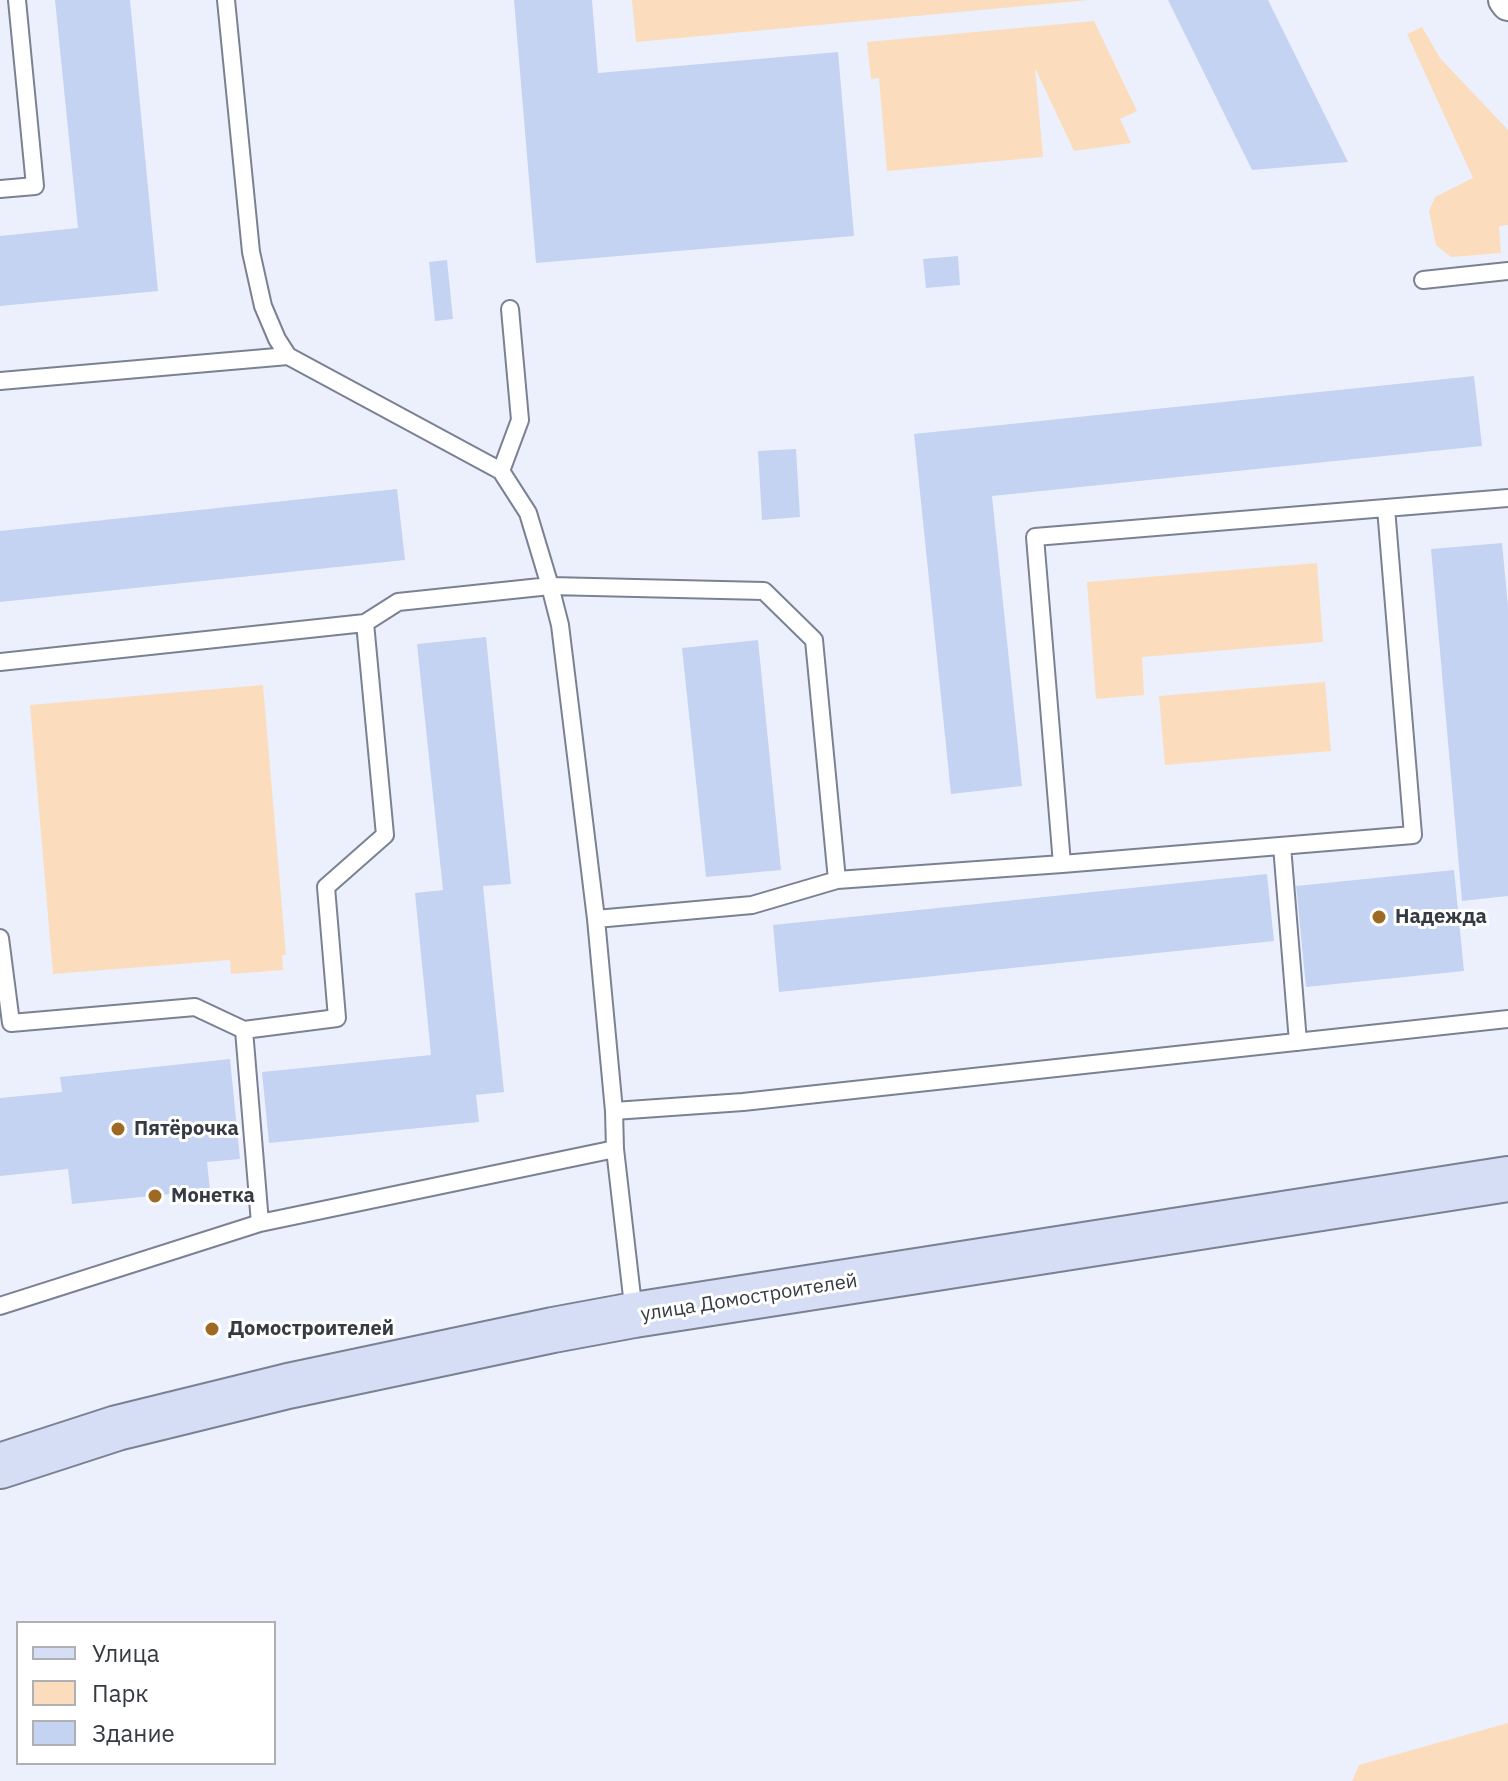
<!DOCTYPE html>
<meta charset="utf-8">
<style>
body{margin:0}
#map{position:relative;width:1508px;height:1781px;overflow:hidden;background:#ebf0fc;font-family:"IBM Plex Sans",sans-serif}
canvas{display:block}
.legend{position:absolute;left:16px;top:1621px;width:260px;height:144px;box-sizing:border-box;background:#fff;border:2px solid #afb0b3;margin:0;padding:10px 14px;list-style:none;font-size:24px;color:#363a41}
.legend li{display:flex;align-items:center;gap:16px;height:40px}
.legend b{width:40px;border:2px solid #afb0b3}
</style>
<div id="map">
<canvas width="1508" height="1781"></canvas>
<ul class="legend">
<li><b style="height:10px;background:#d5def5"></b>Улица</li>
<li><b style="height:22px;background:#fbddbd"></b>Парк</li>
<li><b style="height:22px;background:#c5d3f2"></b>Здание</li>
</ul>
</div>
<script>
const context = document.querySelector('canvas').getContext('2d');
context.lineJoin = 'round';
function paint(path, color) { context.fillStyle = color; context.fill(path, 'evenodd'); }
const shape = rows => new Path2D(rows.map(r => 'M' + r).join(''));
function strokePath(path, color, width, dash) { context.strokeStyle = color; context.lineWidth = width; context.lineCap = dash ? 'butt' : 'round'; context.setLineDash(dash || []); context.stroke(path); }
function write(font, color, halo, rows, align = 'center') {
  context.font = font + ' "IBM Plex Sans",sans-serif'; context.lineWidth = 6; context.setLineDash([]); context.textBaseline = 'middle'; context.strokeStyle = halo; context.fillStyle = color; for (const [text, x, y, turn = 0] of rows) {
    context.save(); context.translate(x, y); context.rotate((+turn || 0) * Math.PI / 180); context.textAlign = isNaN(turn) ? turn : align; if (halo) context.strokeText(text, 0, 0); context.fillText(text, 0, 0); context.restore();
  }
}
paint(shape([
 [632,0,1089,0,636,42],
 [1094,21,1137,111,1120,119,1131,143,1074,151,1035,68,1043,157,887,171,879,78,871,79,867,42],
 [1422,27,1440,58,1508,130,1508,225,1499,226,1501,253,1451,257,1436,245,1429,211,1435,197,1473,178,1407,34],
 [1317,563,1323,642,1142,657,1144,695,1096,699,1087,582],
 [1325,682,1331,751,1165,765,1159,696],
 [263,685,286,955,282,955,283,970,231,974,230,960,53,974,30,705],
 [1508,1723,1508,1781,1352,1781,1359,1765]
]), '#fbddbd');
paint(shape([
 [55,0,130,0,158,291,0,306,0,236,78,228],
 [514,0,592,0,598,73,838,52,854,236,536,263],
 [1168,0,1268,0,1348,162,1252,170],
 [958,256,960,285,926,288,923,259],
 [447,260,453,319,435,321,429,262],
 [1474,376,1482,446,992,496,1022,786,951,794,914,434],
 [796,449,800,517,762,520,758,451],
 [397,489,405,560,0,602,0,531],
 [1502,543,1508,606,1508,896,1462,901,1431,549],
 [486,637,511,884,483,886,504,1092,476,1095,479,1122,269,1143,262,1072,431,1055,415,893,443,890,417,644],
 [758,640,781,870,706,877,682,648],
 [1454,870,1464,971,1306,987,1296,886],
 [1267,874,1274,941,779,992,773,925],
 [230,1059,240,1159,207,1162,210,1190,72,1204,68,1169,0,1176,0,1098,62,1092,60,1077]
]), '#c5d3f2');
const service = shape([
 [226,0,251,252,263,306,277,339,288,356],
 [0,189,35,186,17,0],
 [1423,280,1508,271],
 [0,381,288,356,501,471,528,513,550,586,764,591,814,640,837,880],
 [501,471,520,420,510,309],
 [1386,508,1413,835,1062,864,1035,537,1434,504,1508,498],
 [0,662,365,623,398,602,550,586,560,625,596,919,614,1111,615,1149,634,1314],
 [1282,846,1298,1042],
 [596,919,752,905,837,880,1062,864],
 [0,938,11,1023,195,1007,244,1030],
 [614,1111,743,1102,1508,1019],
 [260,1223,244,1030,337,1018,326,887,385,835,365,623],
 [0,1306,260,1223,615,1149]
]);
const minor = shape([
 [1505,0,1508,4]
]);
const secondary = shape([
 [0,1466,117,1428,288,1386,553,1330,634,1315,1508,1179]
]);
strokePath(service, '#7a8193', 20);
strokePath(minor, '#7a8193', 36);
strokePath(secondary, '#7a8193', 48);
strokePath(service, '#fff', 16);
strokePath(minor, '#fff', 32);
strokePath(secondary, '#d5def5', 44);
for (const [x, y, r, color] of [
 [1379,917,8,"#9e6922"],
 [118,1129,8,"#9e6922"],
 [155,1196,8,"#9e6922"],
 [212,1329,8,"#9e6922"]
]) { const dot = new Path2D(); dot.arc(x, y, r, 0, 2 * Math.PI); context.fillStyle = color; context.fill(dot); strokePath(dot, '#fff', 3); }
write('bold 20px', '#363a41', '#fff', [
 ["Надежда",1395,917],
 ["Пятёрочка",134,1129],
 ["Монетка",171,1196],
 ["Домостроителей",228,1329]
], 'left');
write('20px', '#363a41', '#fff', [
 ["улица Домостроителей",749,1298,-9]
]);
</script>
